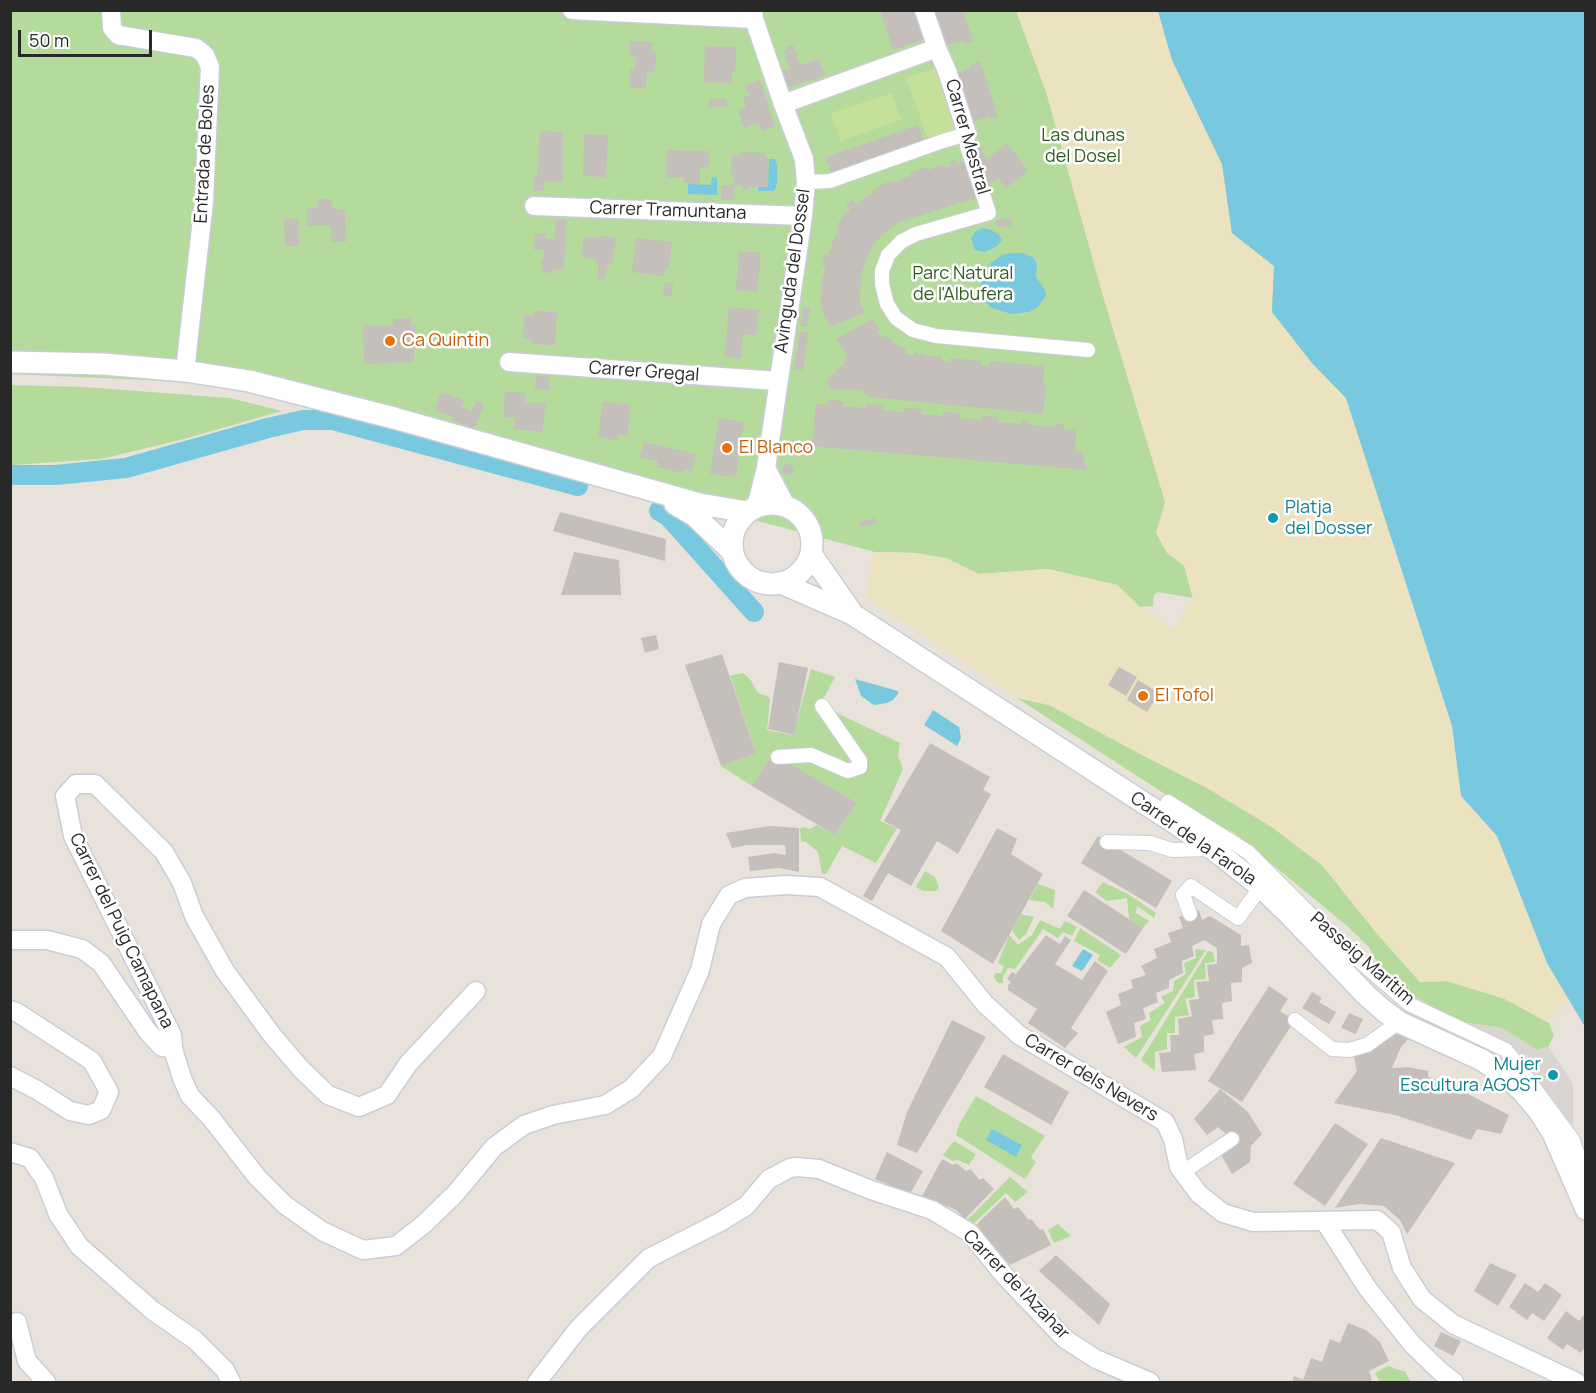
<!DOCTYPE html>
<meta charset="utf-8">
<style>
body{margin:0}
#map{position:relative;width:1596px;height:1393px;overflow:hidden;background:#e9e2db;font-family:Manrope,sans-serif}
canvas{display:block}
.frame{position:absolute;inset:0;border:12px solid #282828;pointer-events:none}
.scale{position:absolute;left:18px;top:30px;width:134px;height:27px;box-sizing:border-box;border:3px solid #282828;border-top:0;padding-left:8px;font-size:18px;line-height:21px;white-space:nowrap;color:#282828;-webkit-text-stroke:4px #fff;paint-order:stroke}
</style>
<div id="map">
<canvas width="1596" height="1393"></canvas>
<div class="frame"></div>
<div class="scale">50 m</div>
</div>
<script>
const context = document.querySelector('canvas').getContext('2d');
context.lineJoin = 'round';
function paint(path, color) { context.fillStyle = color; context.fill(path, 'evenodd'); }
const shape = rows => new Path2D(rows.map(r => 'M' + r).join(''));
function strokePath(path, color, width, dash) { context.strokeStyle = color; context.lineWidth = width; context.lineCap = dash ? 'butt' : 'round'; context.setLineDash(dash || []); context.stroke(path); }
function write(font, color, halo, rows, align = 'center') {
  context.font = font + ' Manrope,sans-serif'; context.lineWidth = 5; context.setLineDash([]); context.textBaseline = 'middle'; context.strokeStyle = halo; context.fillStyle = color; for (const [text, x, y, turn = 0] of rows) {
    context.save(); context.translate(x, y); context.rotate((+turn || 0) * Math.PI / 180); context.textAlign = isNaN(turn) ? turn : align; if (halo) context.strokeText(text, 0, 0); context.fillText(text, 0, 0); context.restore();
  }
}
paint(shape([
 [11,11,1158,11,1172,60,1346,398,1391,535,1193,598,1158,592,1154,595,1153,606,1140,607,1117,585,1048,569,979,574,916,553,875,552,328,407,189,382,11,374],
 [10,385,84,387,230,398,282,411,184,439,101,459,11,465],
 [811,669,835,677,820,705,900,743,898,756,903,769,880,821,897,828,876,863,842,846,826,874,822,874,818,852,806,842,801,841,800,829,803,827,810,829,817,825,835,835,856,804,752,786,721,766,756,754,730,676,743,673,750,679,758,693,769,697,770,700,767,730,793,735],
 [1017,698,1049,705,1148,758,1207,788,1272,827,1322,865,1379,936,1420,982,1447,981,1505,999,1549,1023,1554,1035,1548,1047,1537,1050,1502,1028,1461,1022,1415,997,1387,979,1368,946,1346,925,1233,832,1208,822],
 [925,871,935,877,939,888,936,891,923,891,916,887],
 [1103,882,1128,894,1156,913,1154,918,1137,906,1136,913,1149,921,1143,928,1129,919,1127,898,1107,901,1095,892],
 [1038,884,1055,890,1053,909,1045,902,1029,900],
 [1021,914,1034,917,1026,934,1019,940,1012,930],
 [1040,920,1060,929,1065,921,1077,927,1072,936,1063,932,1058,938,1043,929,1015,969,1008,968,1003,977,1003,983,998,983,994,977,995,973,1001,973,1004,966,998,963,1009,935,1018,945,1032,935],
 [1080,928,1121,955,1110,968,1097,960,1100,955,1074,941],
 [1195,949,1206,950,1136,1058,1124,1047,1142,1037,1140,1026,1151,1020,1149,1013,1165,1003,1161,997,1173,991,1174,981,1186,974,1184,963,1196,958],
 [1208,951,1213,952,1215,962,1205,963,1206,979,1194,980,1195,997,1185,999,1189,1015,1175,1017,1175,1033,1167,1033,1167,1049,1155,1052,1155,1071,1141,1060],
 [976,1096,1045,1136,1031,1157,1036,1162,1025,1179,956,1135,959,1125],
 [954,1141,976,1154,969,1165,958,1160,952,1161,943,1155],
 [1010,1177,1028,1192,1015,1202,1006,1193,973,1224,967,1220],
 [1058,1224,1071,1236,1054,1243,1048,1230],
 [1388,1366,1405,1372,1411,1382,1380,1382,1375,1373]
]), '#b4da9c');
paint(shape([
 [1016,11,1158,11,1172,60,1222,164,1232,233,1274,266,1272,312,1312,363,1346,398,1452,727,1461,796,1497,836,1547,963,1568,999,1549,1023,1505,999,1447,981,1420,982,1379,936,1322,865,1272,827,1207,788,1148,758,1049,705,1017,698,868,599,867,587,875,552,916,553,946,558,979,574,1048,569,1117,585,1140,607,1174,630,1193,599,1184,566,1167,553,1156,533,1165,502,1102,293,1046,92]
]), '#ebe2c0');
paint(shape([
 [935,68,958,128,928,139,906,78],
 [892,93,901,120,840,141,831,113]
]), '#c5e099');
paint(shape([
 [1461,1022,1502,1028,1537,1050,1548,1047,1573,1083,1573,1126,1506,1050]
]), '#d9d5d1');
paint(shape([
 [1158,11,1585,11,1585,1027,1547,963,1497,836,1461,796,1452,726,1346,398,1312,363,1272,312,1274,266,1232,233,1222,164,1172,60],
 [769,159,775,159,777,165,777,184,774,191,758,191,758,187,768,187],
 [712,177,717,178,717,195,688,194,688,184,711,185],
 [982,228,989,229,998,234,1002,240,997,246,985,252,975,250,971,239,975,232],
 [1012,253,1023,253,1034,258,1037,265,1036,277,1045,290,1046,295,1038,307,1029,312,1011,314,990,307,981,295,980,287,985,272,991,263,1002,255],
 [855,679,898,691,898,694,893,700,887,703,874,705,861,696],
 [933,710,959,727,961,738,957,746,924,725],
 [1083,949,1093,955,1082,971,1072,966],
 [992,1129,1022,1145,1016,1157,986,1140]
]), '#78c9e0');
strokePath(shape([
 [10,475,55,475,126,468,268,428,303,420,333,420,578,486],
 [659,511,669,517,754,612]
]), '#78c9e0', 20);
paint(shape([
 [880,10,915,10,925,39,893,50],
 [935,10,963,10,973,41,964,44,963,41,946,46],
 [630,41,652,42,652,52,656,52,655,72,647,71,646,88,629,87,630,69,635,69,636,57,629,57],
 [793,45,800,65,819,59,825,76,785,88,780,72,790,69,784,51,787,50,787,47],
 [705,46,736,47,735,72,732,72,731,83,704,82],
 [980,61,998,116,990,119,989,116,972,122,956,73,971,68,970,65],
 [760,80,775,126,762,131,759,123,744,128,738,110,746,107,743,97,749,96,745,85],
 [709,99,727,99,727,107,709,107],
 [918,125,924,142,832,175,826,157],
 [540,131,563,132,563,182,545,181,544,191,534,191,534,176,537,176],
 [584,134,608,135,606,177,583,176],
 [1007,143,1028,171,1006,188,998,178,987,187,974,149,981,146,986,160],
 [667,150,709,151,709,167,700,167,700,184,684,183,684,178,666,178],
 [741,152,766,153,765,157,768,157,768,187,749,187,747,190,744,190,742,185,734,185,734,175,731,175,732,155,740,155],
 [956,160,957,164,964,161,976,198,899,222,884,233,873,245,861,274,860,301,864,313,830,327,827,318,824,318,820,297,822,296,822,280,826,266,822,266,824,254,828,255,838,229,836,227,846,211,848,213,851,210,846,206,851,199,857,204,881,185,891,181,892,182,911,176,910,173,927,167,928,170,943,164,944,168,951,166,950,162],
 [722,185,735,185,734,200,721,199],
 [318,199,331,199,332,208,345,210,346,242,331,242,331,226,307,226,307,208,318,208],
 [1011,218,1012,226,997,227,996,220],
 [284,219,299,219,299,246,285,246],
 [556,220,566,220,564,269,553,269,553,273,541,272,541,259,544,259,544,250,534,250,535,233,545,234,545,238,555,239],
 [600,236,616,238,612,265,607,265,605,279,597,278,599,264,595,263,596,259,581,257,584,237,599,238],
 [636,238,672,242,669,268,665,268,664,276,632,272],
 [739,251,761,253,757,292,736,290],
 [664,283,673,283,672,296,663,295],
 [729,307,759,310,756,335,743,334,741,359,724,357],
 [803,308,810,308,807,327,800,326],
 [534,311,557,312,555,345,531,344,532,339,523,338,524,315,534,316],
 [411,318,411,325,416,325,414,362,364,364,363,325,394,325,393,319],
 [872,319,880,329,877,333,883,338,886,335,895,344,906,349,905,353,913,356,915,352,927,356,942,357,941,361,950,362,950,358,981,361,981,365,990,365,990,361,1044,366,1043,385,1046,386,1043,414,870,397,861,390,830,389,827,380,847,360,844,356,847,354,836,339],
 [800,332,808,333,803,370,794,369],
 [536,376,549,377,549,390,535,389],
 [441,392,464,400,461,407,472,411,476,401,484,404,476,425,472,428,452,420,452,416,435,410],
 [505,392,525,393,525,403,546,403,542,432,514,429,515,418,504,417],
 [828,400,843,401,843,406,866,408,866,404,883,405,882,410,904,412,904,408,921,409,921,414,943,416,943,412,960,413,960,418,982,420,982,416,999,417,999,422,1021,424,1022,420,1029,421,1029,425,1055,427,1055,424,1064,424,1063,429,1076,430,1075,451,1082,452,1087,470,812,446,816,403,827,405],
 [603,401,631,405,627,436,618,434,617,440,598,437],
 [719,418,744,422,736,477,710,474],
 [644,442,696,454,692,471,684,469,683,473,657,467,658,461,640,457],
 [786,464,792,465,794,471,790,476,784,474,782,468],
 [560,512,666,539,665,561,553,531],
 [874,518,876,523,861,527,859,522],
 [574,552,619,560,621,595,561,595],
 [656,635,659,649,645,653,641,638],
 [722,654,756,754,721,766,685,665],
 [779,662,808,668,794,735,768,729],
 [1119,667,1137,677,1126,696,1108,685],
 [1138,680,1159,693,1147,712,1127,700],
 [930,743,990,777,983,790,991,794,958,854,937,841,911,886,888,873,872,901,863,896,901,830,884,821],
 [773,754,857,803,835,835,752,786],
 [770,826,799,828,799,872,779,868,750,871,748,857,774,853,786,855,785,845,747,845,732,848,726,833],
 [997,828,1017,839,1011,854,1043,874,993,964,941,931],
 [1098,836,1172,881,1156,908,1081,863],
 [1084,890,1143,928,1126,954,1067,916],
 [1199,910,1202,920,1210,916,1241,935,1241,946,1249,945,1252,963,1242,968,1242,982,1231,983,1232,1001,1222,1003,1223,1019,1212,1020,1214,1034,1204,1036,1204,1052,1194,1054,1196,1070,1162,1072,1159,1053,1171,1052,1170,1035,1179,1035,1178,1019,1192,1016,1189,1000,1199,999,1196,982,1209,981,1207,965,1217,964,1217,948,1204,940,1192,946,1194,956,1182,961,1183,973,1169,980,1169,988,1156,993,1158,1002,1143,1008,1146,1019,1134,1023,1136,1037,1118,1044,1106,1012,1121,1005,1118,994,1133,988,1131,980,1146,975,1141,966,1157,958,1154,949,1171,942,1168,933,1183,928,1179,917],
 [1046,935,1060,944,1065,936,1071,940,1055,964,1082,980,1095,961,1108,971,1071,1028,1078,1033,1065,1048,1028,1023,1037,1009,1008,990,1008,985,1011,982,1007,979,1012,972,1016,974],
 [1269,986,1288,999,1280,1011,1295,1020,1242,1102,1208,1081],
 [1312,992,1322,998,1319,1002,1336,1012,1329,1024,1302,1008],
 [1349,1013,1363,1019,1356,1034,1341,1028],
 [952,1020,986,1037,917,1153,897,1145,907,1112],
 [1390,1030,1409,1038,1401,1047,1392,1068,1408,1067,1428,1071,1428,1077,1464,1087,1466,1093,1509,1115,1501,1134,1477,1129,1471,1140,1395,1115,1334,1103,1357,1071,1353,1052],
 [1003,1054,1069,1092,1051,1125,984,1087],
 [1220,1089,1248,1112,1262,1134,1251,1146,1250,1162,1232,1174,1222,1156,1235,1142,1218,1127,1207,1135,1194,1119],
 [1335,1123,1368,1144,1325,1206,1293,1184],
 [1381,1138,1455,1163,1407,1234,1400,1220,1384,1206,1359,1204,1335,1208],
 [887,1152,923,1171,910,1194,875,1179],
 [942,1159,953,1165,956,1163,966,1171,970,1169,980,1180,983,1178,994,1189,965,1219,956,1210,944,1205,922,1196],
 [1005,1197,1014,1209,1018,1207,1029,1220,1031,1219,1040,1230,1043,1229,1051,1245,1010,1265,975,1226],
 [1056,1255,1110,1304,1099,1325,1039,1271],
 [1490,1263,1517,1275,1498,1306,1474,1291],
 [1525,1283,1538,1292,1545,1283,1562,1295,1544,1321,1532,1313,1527,1320,1509,1307],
 [1566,1311,1579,1321,1586,1312,1586,1346,1581,1353,1567,1344,1563,1350,1547,1338],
 [1348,1323,1366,1330,1380,1342,1389,1361,1369,1371,1372,1380,1367,1382,1292,1382,1294,1376,1303,1380,1311,1358,1322,1362,1330,1339,1340,1343],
 [1441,1332,1461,1341,1453,1356,1434,1346]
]), '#c4bfba');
const pedestrian = shape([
 [806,182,830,181,943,141,967,134,967,146,989,213,916,234,902,241,888,255,882,271,882,284,887,304,896,318,913,330,936,336,1088,350],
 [778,757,811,755,848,771,860,767,860,761,822,706],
 [1168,802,1248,852,1340,944,1409,1004,1506,1050,1572,1139,1586,1176],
 [1107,842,1150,843,1172,850,1213,849],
 [1190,914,1183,895,1191,886,1238,918,1261,887],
 [1295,1020,1332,1049,1349,1050,1367,1045,1399,1022],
 [1183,1172,1232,1139]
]);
const minor = shape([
 [111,10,112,28,118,35,196,48,205,55,210,67,204,201,185,371],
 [572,10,754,19],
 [753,10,754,19,783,104,804,159,806,182,803,216,766,468,756,507],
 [924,10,937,48,947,71,967,134],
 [783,104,937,48],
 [534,206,803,216],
 [509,362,778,381],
 [766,468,786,506],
 [10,940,47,940,82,949,101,963,148,1032,162,1047,173,1049],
 [476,991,408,1064,387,1095,359,1107,328,1095,301,1069,272,1035,225,971,194,916,182,883,164,852,95,784,76,784,65,796,73,836,172,1035,173,1049,182,1078,190,1096,211,1118,257,1177,285,1205,322,1231,363,1250,396,1246,424,1224,455,1194,494,1147,524,1125,553,1115,605,1105,631,1089,662,1056,700,970,711,924,729,895,745,888,786,885,820,887,947,957,985,1004,1019,1035,1165,1122,1173,1139,1179,1167,1199,1194,1223,1213,1253,1222,1377,1220,1391,1232,1402,1268,1422,1299,1453,1324,1576,1382],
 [10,1010,18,1013,92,1061,109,1092,101,1110,89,1115,70,1111,37,1090,10,1076],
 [10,1152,30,1158,44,1178,58,1214,79,1246,152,1310,195,1340,225,1370,231,1382],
 [1325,1222,1368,1289,1412,1344,1441,1372,1454,1382],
 [17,1322,27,1361,46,1382],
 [537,1382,578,1329,649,1258,720,1222,746,1206,769,1179,790,1168,797,1167,819,1169,871,1190,932,1210,970,1233,1004,1275,1065,1339,1096,1359,1150,1382]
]);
const tertiary = shape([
 [10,362,103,364,185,371,249,381,394,418,700,504,747,512],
 '732 544a40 40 0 1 1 80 0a40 40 0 1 1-80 0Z',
 [675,504,695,516,732,551],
 [811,554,852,613],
 [781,583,852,614,1178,825,1213,849,1261,887,1291,916,1366,995,1383,1010,1399,1022,1482,1060,1504,1075,1522,1091,1539,1111,1553,1133,1586,1209]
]);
strokePath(pedestrian, '#c9cdd8', 16);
strokePath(minor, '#c9cdd8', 21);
strokePath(tertiary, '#c9cdd8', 24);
strokePath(pedestrian, '#fff', 14);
strokePath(minor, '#fff', 18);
strokePath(tertiary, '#fff', 21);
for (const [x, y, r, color] of [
 [390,341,6,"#e8710a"],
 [727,448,6,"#e8710a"],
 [1273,518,6,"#0f9aa8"],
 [1143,696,6,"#e8710a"],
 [1553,1075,6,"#0f9aa8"]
]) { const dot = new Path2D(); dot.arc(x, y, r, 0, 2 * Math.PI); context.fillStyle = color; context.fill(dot); strokePath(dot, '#fff', 2); }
write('18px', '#2f5c21', '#fff', [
 ["Las dunas",1083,136],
 ["del Dosel",1083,157],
 ["Parc Natural",963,274],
 ["de l'Albufera",963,295]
]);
write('18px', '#282828', '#fff', [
 ["Carrer Mestral",967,137,74],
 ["Entrada de Boles",205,154,-87],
 ["Carrer Tramuntana",668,211,2],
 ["Avinguda del Dossel",793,271,-82],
 ["Carrer Gregal",644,372,4],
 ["Carrer de la Farola",1193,839,35],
 ["Carrer del Puig Camapana",121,931,64],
 ["Passeig Marítim",1362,959,41],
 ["Carrer dels Nevers",1091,1078,31],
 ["Carrer de l'Azahar",1016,1285,46]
]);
write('18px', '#c56008', '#fff', [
 ["Ca Quintin",402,341],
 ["El Blanco",739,448],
 ["El Tofol",1155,696]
], 'left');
write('18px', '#0d838f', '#fff', [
 ["Platja",1285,508],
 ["del Dosser",1285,529],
 ["Mujer",1541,1065,"right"],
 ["Escultura AGOST",1541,1086,"right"]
], 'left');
</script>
